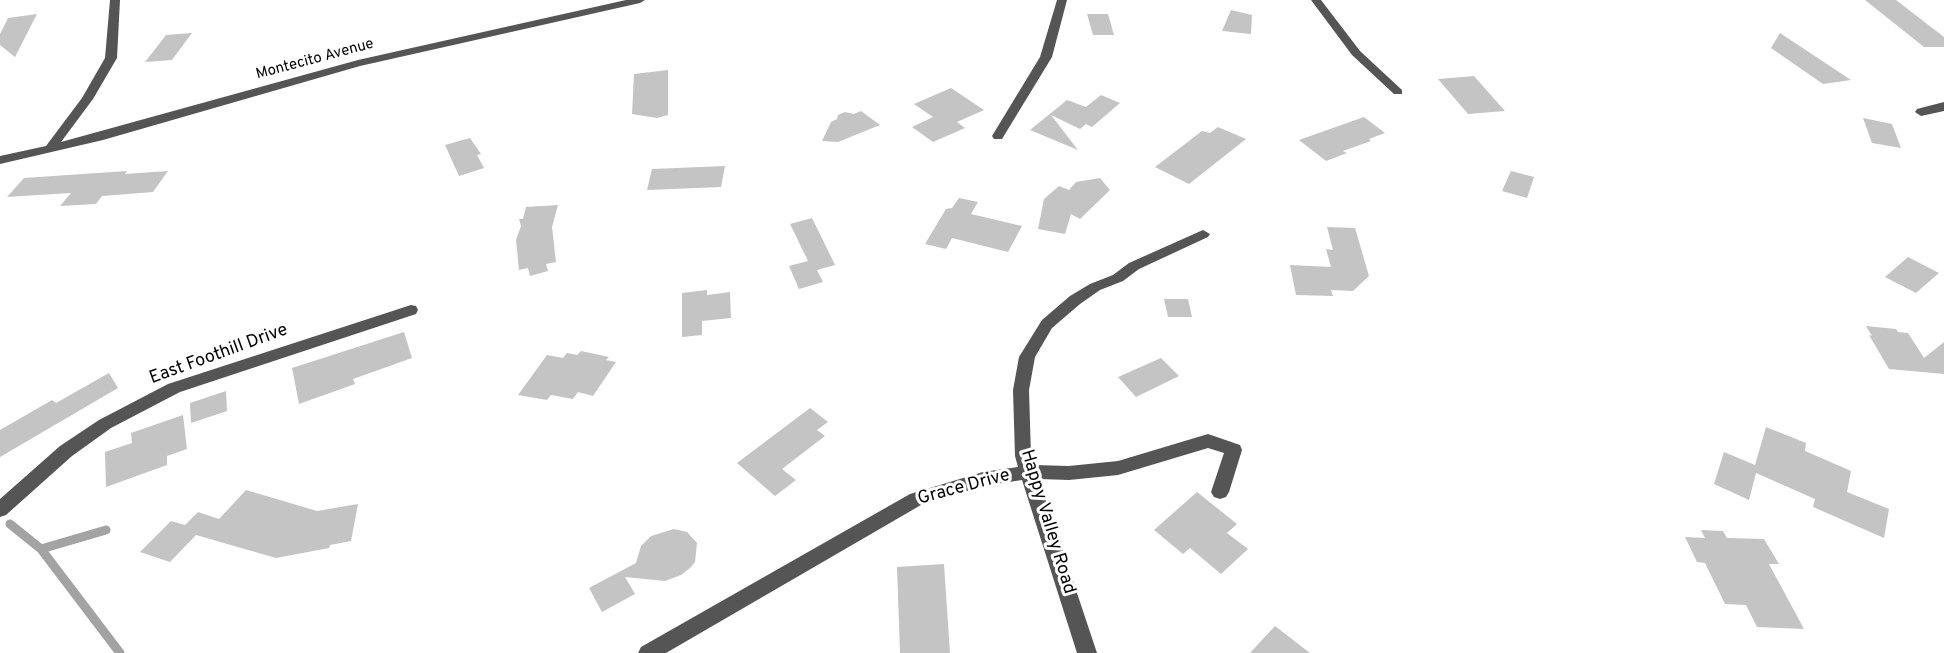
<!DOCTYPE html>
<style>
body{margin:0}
canvas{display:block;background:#fff}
</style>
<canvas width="1944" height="653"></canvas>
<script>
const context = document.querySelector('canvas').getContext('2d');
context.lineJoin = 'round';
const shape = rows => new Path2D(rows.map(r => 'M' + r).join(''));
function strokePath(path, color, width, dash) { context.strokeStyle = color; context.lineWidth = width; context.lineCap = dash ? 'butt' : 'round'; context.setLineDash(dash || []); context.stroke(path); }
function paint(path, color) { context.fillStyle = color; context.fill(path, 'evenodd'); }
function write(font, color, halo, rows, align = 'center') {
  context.font = font + ' Overpass,sans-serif'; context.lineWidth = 6; context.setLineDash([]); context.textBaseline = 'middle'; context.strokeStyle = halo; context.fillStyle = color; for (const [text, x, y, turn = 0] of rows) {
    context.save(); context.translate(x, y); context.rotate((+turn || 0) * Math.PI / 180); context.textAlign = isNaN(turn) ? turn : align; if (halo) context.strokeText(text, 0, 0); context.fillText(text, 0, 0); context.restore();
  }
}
strokePath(shape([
 [10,524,41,549,106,530],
 [41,549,120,653]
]), '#a3a3a3', 9);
paint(shape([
 [1865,0,1896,0,1944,37,1944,47,1924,47],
 [1231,10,1252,15,1251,34,1222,31],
 [37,14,15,57,0,45,0,34,8,18],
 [1087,14,1108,14,1114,35,1093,35],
 [192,33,172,60,145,62,166,35],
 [1780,33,1851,80,1823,84,1771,48],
 [668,70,668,115,657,118,632,114,634,74],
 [1474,76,1505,111,1468,114,1438,79],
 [951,88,984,110,957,122,965,128,933,142,912,127,933,117,914,104],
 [1101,95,1120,103,1092,127,1086,124,1080,129,1051,115,1078,150,1030,130,1067,100,1086,107],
 [861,111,880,125,838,142,822,141,831,122,837,119,838,115,845,112,854,114],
 [1364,117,1385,133,1369,139,1371,141,1343,151,1347,153,1326,161,1299,140],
 [1863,118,1892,124,1901,148,1872,143],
 [1218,127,1246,139,1189,184,1155,167,1202,131,1210,133],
 [470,138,481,154,477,155,484,168,459,176,445,145],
 [725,166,721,187,647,190,652,169],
 [127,171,125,174,168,171,153,192,102,196,96,204,60,206,71,193,7,197,24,178],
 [1511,171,1534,177,1527,198,1502,191],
 [1100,178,1110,190,1080,219,1071,214,1065,234,1038,229,1044,199,1059,186,1069,190,1076,182],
 [959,198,978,202,971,214,1022,226,1008,252,952,238,946,249,925,244,946,209,952,208],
 [558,205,552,227,556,262,546,264,548,271,530,276,528,268,519,270,516,240,521,226,519,219,523,219,526,207],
 [812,218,835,265,817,270,823,282,799,289,789,266,808,261,790,224],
 [1327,227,1355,228,1369,276,1353,291,1331,290,1333,296,1296,295,1290,265,1331,267,1326,249,1333,250],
 [1908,257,1939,273,1916,293,1885,277],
 [707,290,707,295,730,292,731,318,702,321,702,335,682,337,682,293],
 [1164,299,1188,299,1192,317,1168,317],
 [1866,326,1896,329,1898,332,1908,333,1924,358,1944,342,1944,374,1889,369,1869,335,1872,336],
 [404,332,412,358,353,379,355,384,299,404,292,368],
 [581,351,609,357,606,360,616,362,593,396,578,392,573,399,551,395,547,400,518,395,547,355,563,358,567,353,577,355],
 [1161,358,1179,376,1136,397,1118,377],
 [109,373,118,388,0,457,0,430,52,400,56,403],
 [226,391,227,411,191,423,190,403],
 [810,408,828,422,817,430,825,436,782,469,796,480,775,496,737,463],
 [183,415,187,449,167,456,167,465,106,487,105,452,132,443,131,433],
 [1766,427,1806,443,1805,451,1851,471,1847,492,1889,509,1884,538,1813,507,1815,499,1756,473,1749,500,1714,484,1724,452,1755,465],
 [246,490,317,511,358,504,351,541,330,545,329,548,276,558,196,535,170,562,140,552,171,521,185,525,198,512,219,519],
 [1197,492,1237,524,1227,533,1248,549,1221,574,1190,548,1183,554,1154,530],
 [674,529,687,532,697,543,695,562,690,568,681,575,665,581,625,577,635,594,602,612,589,588,636,563,641,546,651,536],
 [1701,530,1723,531,1727,538,1764,539,1779,564,1769,564,1804,629,1757,627,1746,605,1725,604,1705,563,1697,562,1685,537,1705,538],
 [944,564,950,653,900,653,897,567],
 [1275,626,1310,653,1250,653]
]), '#c4c4c4');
paint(shape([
 [110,0,120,0,117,58,93,99,61,142,358,60,626,0,645,0,640,3,360,66,103,140,0,164,0,156,46,146,82,98,105,58,110,0],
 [1057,0,1067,0,1052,57,1002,139,994,139,992,136,1040,57,1057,0],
 [1311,0,1321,0,1360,51,1402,90,1402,94,1394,94,1352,55,1311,0],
 [1944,102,1944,111,1921,116,1915,112,1917,109,1944,102],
 [1203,230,1210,234,1208,237,1139,269,1123,281,1100,290,1080,304,1052,328,1035,357,1029,390,1031,456,1035,465,1069,466,1118,461,1208,434,1240,445,1242,450,1229,492,1226,497,1220,499,1214,497,1211,492,1224,453,1208,448,1118,475,1069,480,1039,479,1097,653,1077,653,1022,480,983,486,921,505,666,653,638,653,641,647,910,494,983,472,1018,467,1015,456,1013,390,1019,357,1042,320,1070,296,1090,284,1113,275,1129,263,1203,230],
 [411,305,416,306,418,310,416,314,180,392,111,428,72,456,6,515,0,517,0,499,60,446,99,420,168,384,411,305]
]), '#555');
write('15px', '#000', '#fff', [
 ["Montecito Avenue",315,60,-15]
]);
write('18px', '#000', '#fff', [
 ["East Foothill Drive",219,355,-20],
 ["Grace Drive",964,488,-15],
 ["Happy Valley Road",1047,522,73]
]);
</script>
